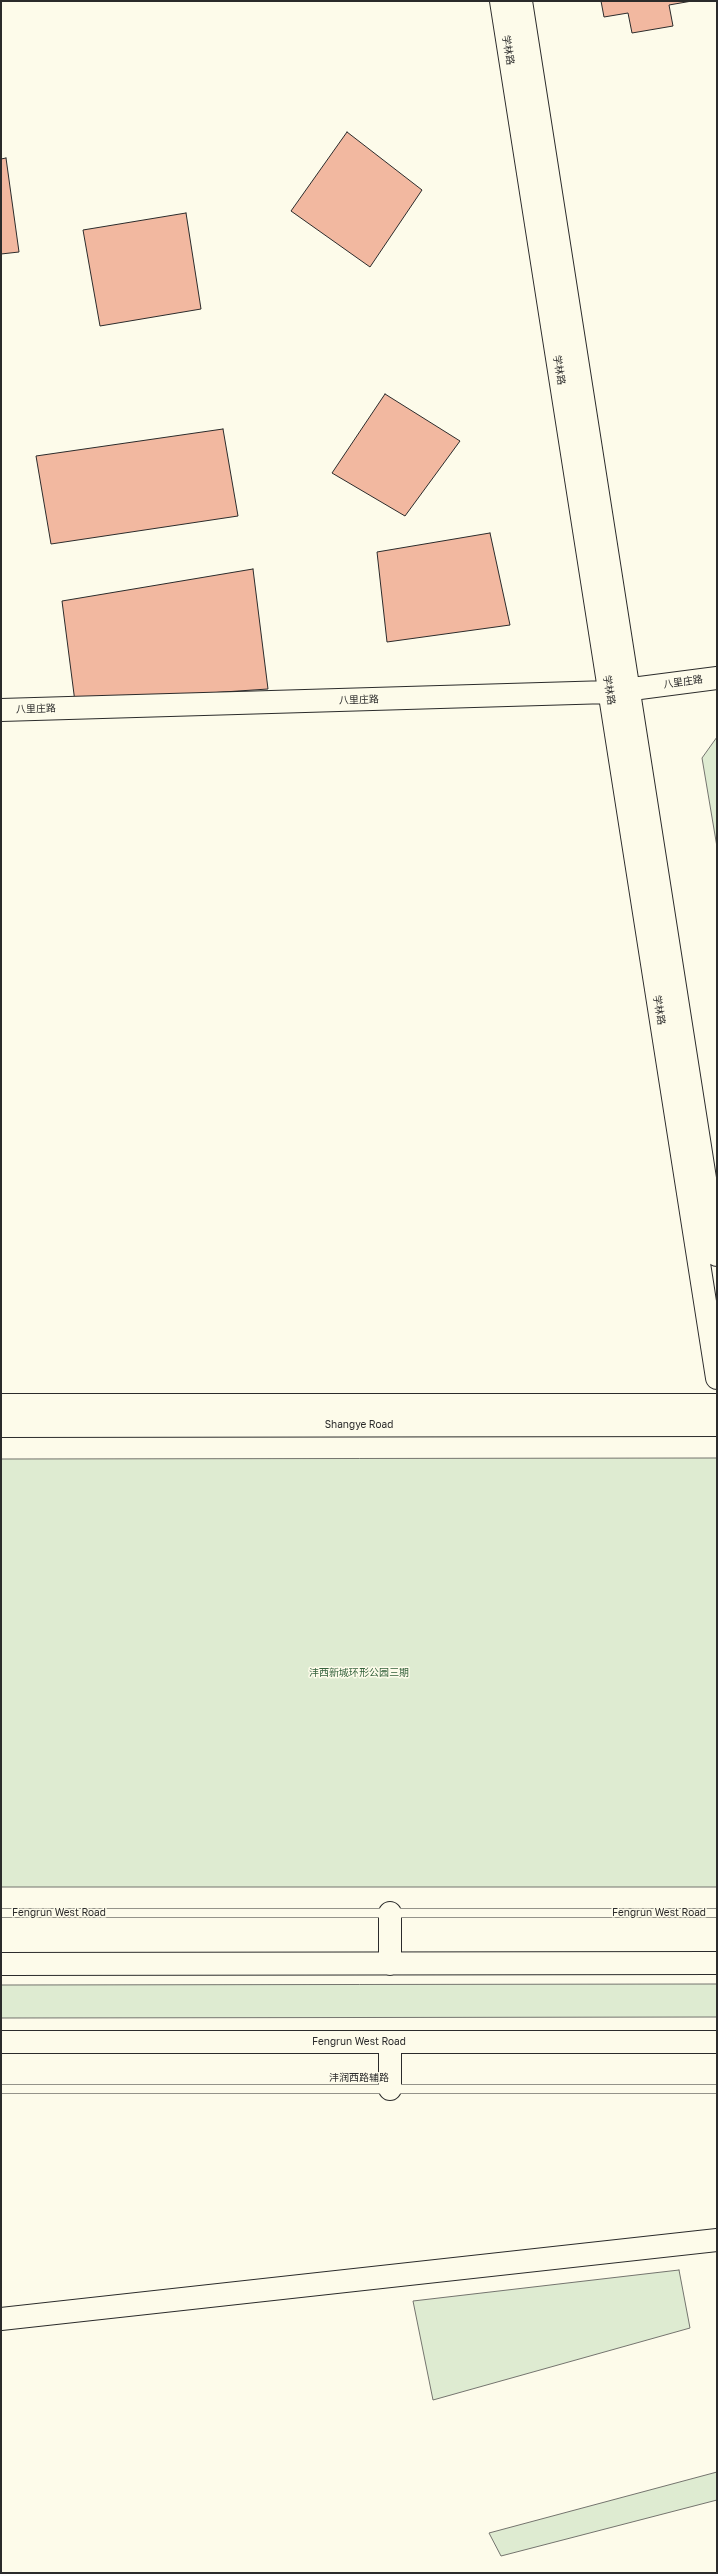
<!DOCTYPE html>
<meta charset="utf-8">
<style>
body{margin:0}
#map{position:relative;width:718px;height:2574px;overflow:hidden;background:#fdfbea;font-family:"Golos Text",sans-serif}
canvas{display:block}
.frame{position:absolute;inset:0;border:2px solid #2b2b2b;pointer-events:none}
</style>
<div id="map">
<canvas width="718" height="2574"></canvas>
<div class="frame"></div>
</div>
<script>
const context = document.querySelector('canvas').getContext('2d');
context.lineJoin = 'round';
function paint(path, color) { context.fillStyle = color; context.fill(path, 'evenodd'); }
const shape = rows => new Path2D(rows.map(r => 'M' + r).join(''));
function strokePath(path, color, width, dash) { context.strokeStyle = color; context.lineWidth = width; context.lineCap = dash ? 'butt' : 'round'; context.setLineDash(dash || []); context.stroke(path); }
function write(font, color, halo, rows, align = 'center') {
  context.font = font + ' "Golos Text","Noto Sans SC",sans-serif'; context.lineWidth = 3; context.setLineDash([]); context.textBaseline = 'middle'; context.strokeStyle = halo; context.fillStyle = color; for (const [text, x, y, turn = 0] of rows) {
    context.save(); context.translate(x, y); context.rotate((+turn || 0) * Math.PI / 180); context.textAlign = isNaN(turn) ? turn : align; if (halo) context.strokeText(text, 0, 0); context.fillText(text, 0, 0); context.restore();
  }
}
const green = shape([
 [717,737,717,847,702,758,717,737],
 [717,1458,717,1887,1,1887,1,1459,717,1458],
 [717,1984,717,2017,1,2018,1,1985,717,1984],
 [679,2270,690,2328,433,2400,413,2301,679,2270],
 [717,2472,717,2500,501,2556,489,2533,717,2472]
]);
paint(green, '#deebd1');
strokePath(green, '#74746e', 1);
const building = shape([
 [601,1,692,1,669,5,673,26,632,33,628,13,604,17,601,1],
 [347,132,422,190,370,267,291,211,347,132],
 [6,158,19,252,1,254,1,159,6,158],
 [186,213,201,309,100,326,83,230,186,213],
 [385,394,460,441,405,516,332,473,385,394],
 [223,429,238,516,51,544,36,456,223,429],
 [490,533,510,625,387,642,377,552,490,533],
 [253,569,268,689,75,702,62,601,253,569]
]);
paint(building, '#f2b8a0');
strokePath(building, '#2b2b2b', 1);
const lane = shape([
 [1,1913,717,1913],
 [1,2089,717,2089]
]);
const secondary = shape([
 [501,1,717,1378],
 [521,1,717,1255],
 [1,710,609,692,717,678],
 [1,1405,717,1405],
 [1,1426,717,1425],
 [1,1964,717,1963],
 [390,1964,390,1913],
 [1,2042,717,2042],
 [390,2042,390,2089],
 [1,2319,717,2240]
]);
strokePath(lane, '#2b2b2b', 10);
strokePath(secondary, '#2b2b2b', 24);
strokePath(lane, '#fdfbea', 9);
strokePath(secondary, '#fdfbea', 22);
write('10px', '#2b2b2b', '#fdfbea', [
 ["学林路",508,50,81],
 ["学林路",559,370,81],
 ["八里庄路",683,682,-8],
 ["学林路",609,690,81],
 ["八里庄路",359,700,-2],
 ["八里庄路",36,709,-2],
 ["学林路",659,1010,81],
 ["Shangye Road",359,1425],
 ["Fengrun West Road",59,1913],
 ["Fengrun West Road",659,1913],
 ["Fengrun West Road",359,2042],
 ["沣润西路辅路",359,2078]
]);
write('10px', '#34623c', '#fdfbea', [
 ["沣西新城环形公园三期",359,1673]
]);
</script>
